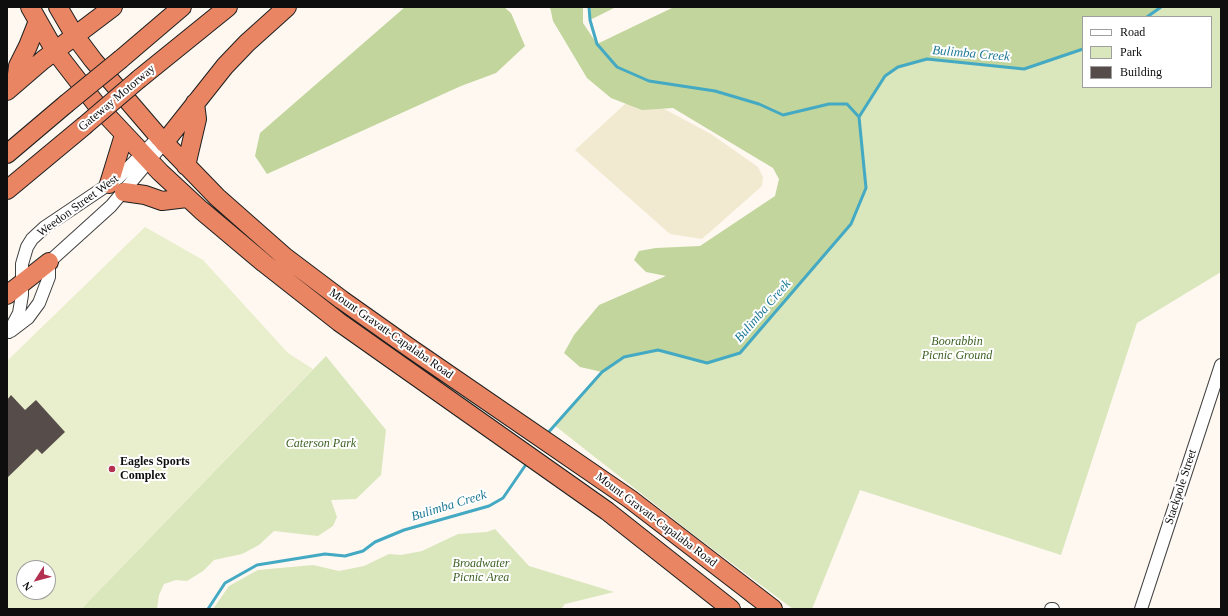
<!DOCTYPE html>
<style>
body{margin:0}
#map{position:relative;width:1228px;height:616px;overflow:hidden;background:#fef8f0;font-family:"Times New Roman",serif}
canvas{display:block}
.frame{position:absolute;inset:0;border:8px solid #0e0e0e;pointer-events:none}
.legend{position:absolute;left:1082px;top:16px;width:130px;height:72px;box-sizing:border-box;background:#fff;border:1px solid #9f9f9f;margin:0;padding:5px 7px;list-style:none;font-size:12px;color:#0e0e0e}
.legend li{display:flex;align-items:center;gap:8px;height:20px}
.legend b{width:20px;border:1px solid #9f9f9f}
.north{position:absolute;left:16px;top:560px;width:40px;height:40px;box-sizing:border-box;background:#fff;border:1px solid #9f9f9f;border-radius:50%;rotate:234deg;font-size:11px;font-weight:700;line-height:16px;text-align:center;color:#0e0e0e}
.north::after{content:'';display:block;margin:auto;width:14px;height:18px;background:#b33050;clip-path:polygon(50% 0,100% 100%,50% 72%,0 100%)}
</style>
<div id="map">
<canvas width="1228" height="616"></canvas>
<div class="frame"></div>
<ul class="legend">
<li><b style="height:5px;background:#fff"></b>Road</li>
<li><b style="height:11px;background:#dae6bb"></b>Park</li>
<li><b style="height:11px;background:#564d4b"></b>Building</li>
</ul>
<div class="north">N</div>
</div>
<script>
const context = document.querySelector('canvas').getContext('2d');
context.lineJoin = 'round';
function paint(path, color) { context.fillStyle = color; context.fill(path, 'evenodd'); }
const shape = rows => new Path2D(rows.map(r => 'M' + r).join(''));
function strokePath(path, color, width, dash) { context.strokeStyle = color; context.lineWidth = width; context.lineCap = dash ? 'butt' : 'round'; context.setLineDash(dash || []); context.stroke(path); }
function write(font, color, halo, rows, align = 'center') {
  context.font = font + ' "Times New Roman",serif'; context.lineWidth = 4; context.setLineDash([]); context.textBaseline = 'middle'; context.strokeStyle = halo; context.fillStyle = color; for (const [text, x, y, turn = 0] of rows) {
    context.save(); context.translate(x, y); context.rotate((+turn || 0) * Math.PI / 180); context.textAlign = isNaN(turn) ? turn : align; if (halo) context.strokeText(text, 0, 0); context.fillText(text, 0, 0); context.restore();
  }
}
paint(shape([
 [636,94,711,134,758,167,763,177,762,186,702,239,670,234,575,150]
]), '#f2e9d1');
paint(shape([
 [1161,7,1221,7,1221,272,1137,323,1061,555,860,490,812,609,793,609,694,535,554,425,602,372,624,357,658,350,707,363,741,353,795,288,866,188,859,117,885,76,898,67,927,59,1024,69,1083,49,1083,87,1211,87,1211,17,1147,17],
 [326,356,386,430,381,475,356,499,331,500,337,517,333,526,318,536,274,531,259,545,242,554,214,560,203,571,187,581,176,580,164,584,159,595,157,609,81,609],
 [495,529,529,566,614,592,565,604,561,609,213,609,229,586,258,570,313,565,339,571,364,566,389,554,401,555,422,551,458,534,487,532]
]), '#dae6bb');
paint(shape([
 [405,7,504,7,511,13,525,46,496,73,461,86,267,174,255,156,260,133],
 [550,7,583,7,583,23,597,44,674,7,1161,7,1147,17,1083,17,1083,49,1024,69,927,59,898,67,885,76,859,117,866,188,851,224,740,353,707,363,658,350,624,357,602,372,580,367,564,353,574,335,599,305,666,276,646,272,634,260,639,251,656,248,700,246,775,196,779,179,773,168,673,108,642,110,611,98,587,78,553,21],
 [591,7,616,7,590,20]
]), '#c1d59c');
paint(shape([
 [145,227,203,260,288,353,313,369,81,609,7,609,7,361],
 [24,568,48,568,48,592,24,592]
]), '#e9eecd');
strokePath(shape([
 [589,7,590,20,597,44,617,67,649,81,715,91,759,104,783,115,829,104,847,104,859,117],
 [1147,17,1161,7],
 [546,435,602,372,624,357,658,350,707,363,740,353,851,224,866,188,859,117,885,76,898,67,927,59,1024,69,1083,49],
 [208,609,225,583,257,565,325,554,345,556,363,551,375,542,404,530,489,506,503,498,527,463]
]), '#44a9c3', 3);
paint(shape([
 [11,395,25,410,36,400,65,432,42,454,37,449,7,478,7,400]
]), '#564d4b');
const minor = shape([
 [11,331,28,318,39,303,49,277,49,262,111,206,164,143],
 [9,332,19,313,22,295,22,264,27,247,32,239,45,227,118,178,159,137],
 [1051,609,1053,609],
 [1141,609,1221,365]
]);
const highway = shape([
 [30,7,55,51,96,104,160,172,201,210,264,263,339,322,607,511,731,609],
 [58,7,75,36,93,60,159,137,217,197,285,257,342,300,407,346,630,499,773,609],
 [121,59,182,7],
 [139,79,228,7],
 [16,83,18,66,28,46,38,21],
 [7,91,43,60,113,7],
 [164,143,225,66,247,43,287,7],
 [7,154,66,104],
 [186,166,197,119,195,103],
 [109,184,124,135],
 [7,190,84,126],
 [124,192,145,195,162,201,187,198],
 [7,295,49,262]
]);
strokePath(minor, '#414141', 14);
strokePath(highway, '#1f1f1f', 20);
strokePath(minor, '#fff', 12);
strokePath(highway, '#e98562', 18);
const highwayBridge = shape([
 [66,104,121,59],
 [84,126,139,79]
]);
strokePath(highwayBridge, '#1f1f1f', 20, []);
strokePath(highwayBridge, '#e98562', 18);
for (const [x, y, r, color] of [
 [112,469,4,"#b33050"]
]) { const dot = new Path2D(); dot.arc(x, y, r, 0, 2 * Math.PI); context.fillStyle = color; context.fill(dot); strokePath(dot, '#fff', 1.5); }
write('12px', '#0e0e0e', '#fff', [
 ["Gateway Motorway",117,98,-40],
 ["Weedon Street West",78,206,-36],
 ["Mount Gravatt-Capalaba Road",391,334,35],
 ["Stackpole Street",1181,487,-72],
 ["Mount Gravatt-Capalaba Road",656,520,37]
]);
write('italic 12px', '#3c6123', '#fff', [
 ["Boorabbin",957,342],
 ["Picnic Ground",957,356],
 ["Caterson Park",321,444],
 ["Broadwater",481,564],
 ["Picnic Area",481,578]
]);
write('bold 12px', '#0e0e0e', '#fff', [
 ["Eagles Sports",120,462],
 ["Complex",120,476]
], 'left');
write('italic 13px', '#207a96', '#fff', [
 ["Bulimba Creek",971,54,5],
 ["Bulimba Creek",763,311,-49],
 ["Bulimba Creek",449,506,-17]
]);
</script>
